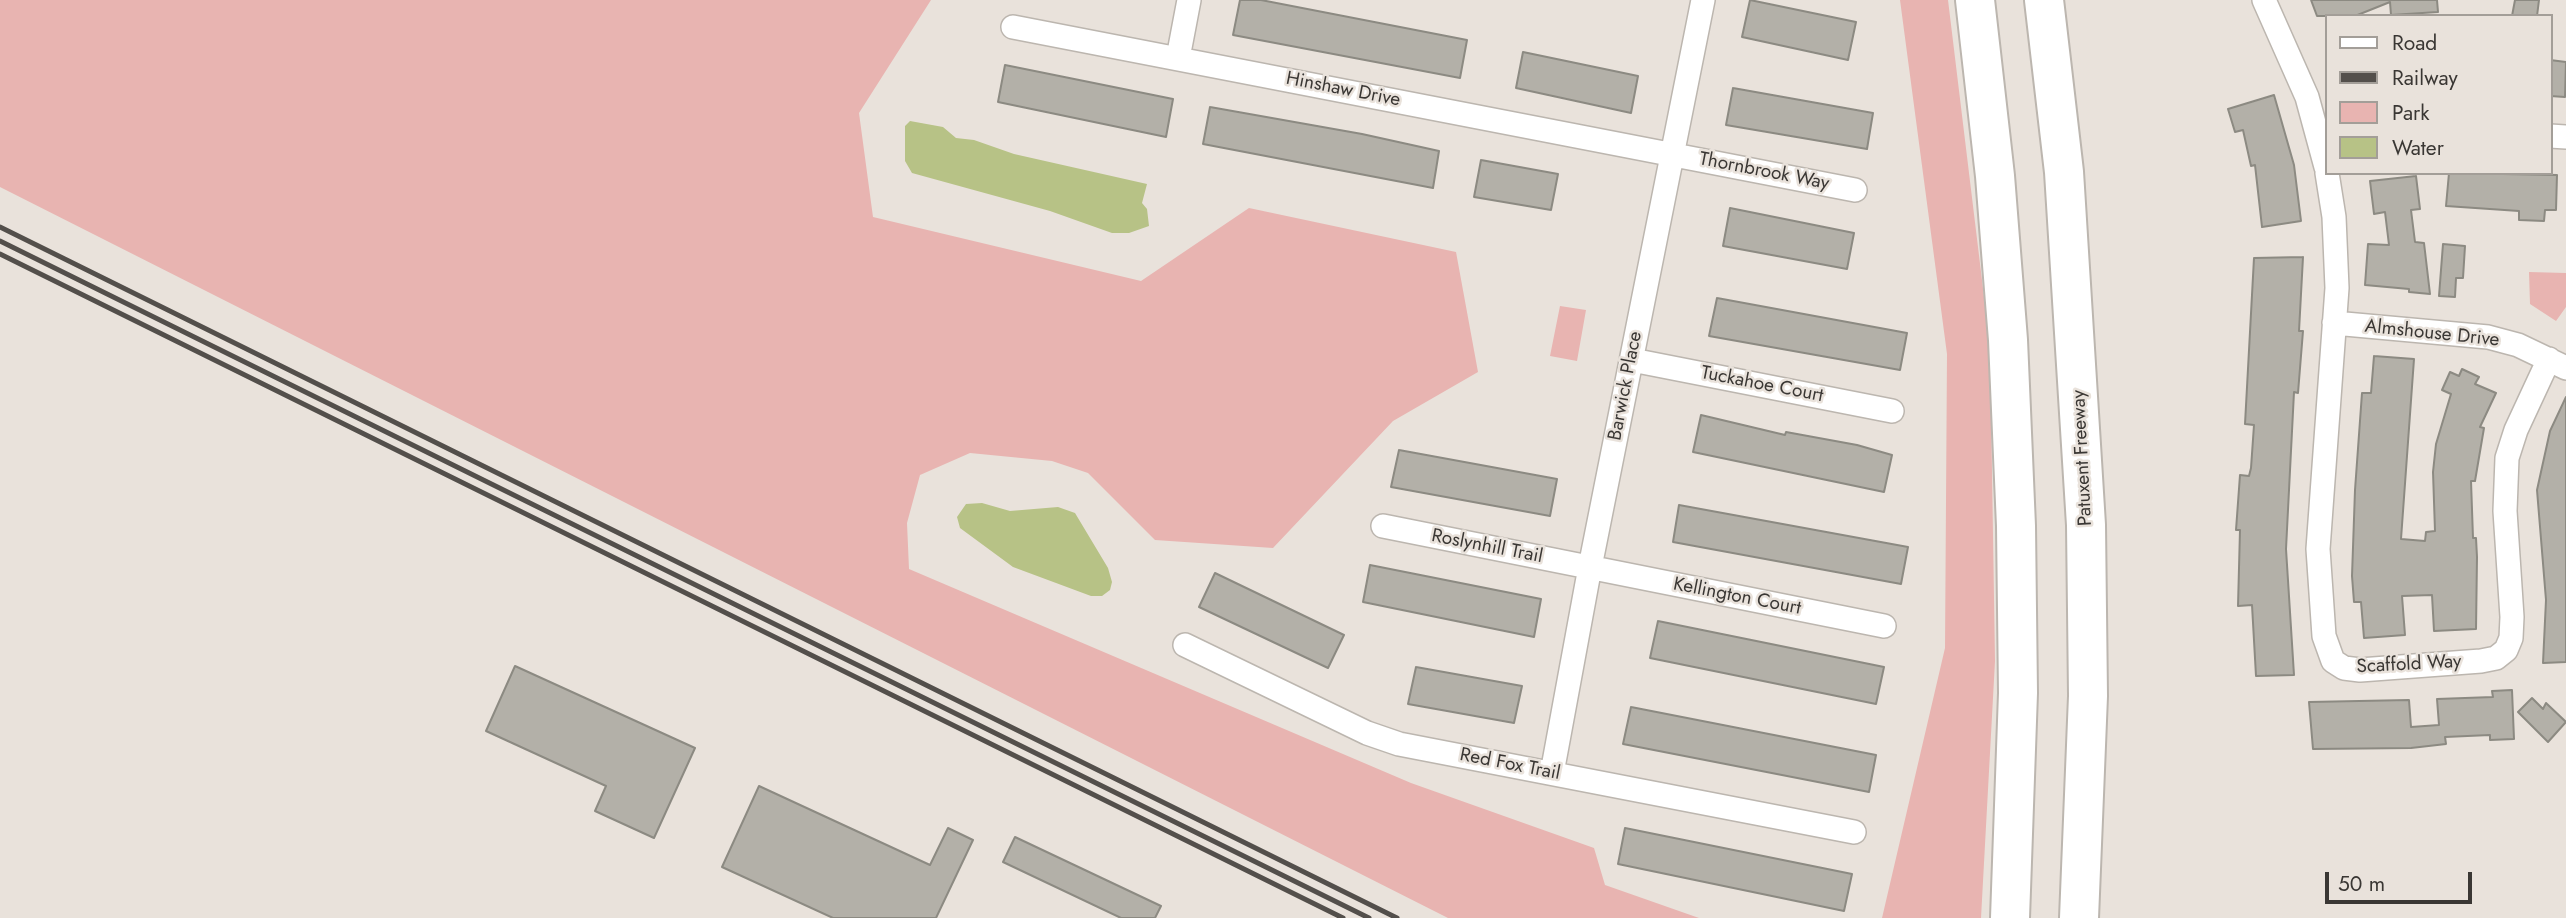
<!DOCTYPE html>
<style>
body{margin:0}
#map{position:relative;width:2566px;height:918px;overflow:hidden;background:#e9e2db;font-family:Jost,sans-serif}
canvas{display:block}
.legend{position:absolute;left:2325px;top:14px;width:228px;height:161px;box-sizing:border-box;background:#e9e2db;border:2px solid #a39e98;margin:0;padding:9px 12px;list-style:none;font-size:21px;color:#3a3734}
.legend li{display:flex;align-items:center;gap:14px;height:35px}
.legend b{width:35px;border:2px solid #a39e98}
.scale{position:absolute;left:2325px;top:872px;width:147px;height:32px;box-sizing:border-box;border:4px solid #3a3734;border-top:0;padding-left:9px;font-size:21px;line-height:24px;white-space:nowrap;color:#3a3734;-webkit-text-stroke:5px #e9e2db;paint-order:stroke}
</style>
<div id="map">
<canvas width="2566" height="918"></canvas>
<ul class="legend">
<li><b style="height:9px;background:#fff"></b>Road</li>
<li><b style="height:9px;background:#534f4b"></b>Railway</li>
<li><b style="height:19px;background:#e8b4b1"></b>Park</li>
<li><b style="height:19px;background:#b7c286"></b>Water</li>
</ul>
<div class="scale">50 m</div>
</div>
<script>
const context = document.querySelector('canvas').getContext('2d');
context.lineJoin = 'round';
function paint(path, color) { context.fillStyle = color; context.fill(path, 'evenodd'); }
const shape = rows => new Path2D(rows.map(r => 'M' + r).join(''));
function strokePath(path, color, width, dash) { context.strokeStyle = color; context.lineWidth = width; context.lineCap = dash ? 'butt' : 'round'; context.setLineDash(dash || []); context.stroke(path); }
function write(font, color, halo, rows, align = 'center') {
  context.font = font + ' Jost,sans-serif'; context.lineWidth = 5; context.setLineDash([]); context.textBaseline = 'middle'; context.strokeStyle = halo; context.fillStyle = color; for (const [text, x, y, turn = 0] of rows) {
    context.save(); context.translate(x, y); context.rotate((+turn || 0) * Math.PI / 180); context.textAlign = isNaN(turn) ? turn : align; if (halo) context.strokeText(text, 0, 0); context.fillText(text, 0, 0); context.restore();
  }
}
paint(shape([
 [0,0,931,0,859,113,873,217,1141,281,1249,208,1456,252,1478,372,1393,421,1273,548,1155,540,1088,473,1052,461,970,453,920,475,907,523,909,569,1411,783,1594,848,1605,885,1699,918,1448,918,0,187],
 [1900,0,1948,0,1990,346,1995,661,1981,918,1882,918,1945,648,1947,354],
 [2529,272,2566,273,2566,307,2556,321,2530,304],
 [1560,306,1586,310,1577,361,1550,356]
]), '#e8b4b1');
paint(shape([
 [910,121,943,127,956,138,974,140,1014,154,1147,184,1142,203,1147,209,1149,226,1129,233,1112,233,1050,211,912,173,905,161,905,126],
 [982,503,1010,511,1058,507,1075,513,1108,568,1112,582,1110,590,1102,596,1091,596,1013,567,960,528,957,517,966,504]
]), '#b7c286');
const building = shape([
 [1240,0,1261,0,1467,40,1460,78,1233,35,1240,0],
 [1750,0,1856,22,1848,60,1742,37,1750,0],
 [2311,0,2437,0,2438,12,2391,15,2390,2,2355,16,2317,16,2311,0],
 [2515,0,2539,0,2537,16,2512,16,2515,0],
 [1523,52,1638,76,1631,113,1516,88,1523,52],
 [2550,60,2566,62,2565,97,2550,96,2550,60],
 [1005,65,1173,99,1166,137,998,102,1005,65],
 [1733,88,1873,113,1867,149,1726,125,1733,88],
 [2274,95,2294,165,2301,221,2262,227,2255,165,2251,166,2243,130,2235,132,2228,109,2274,95],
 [1210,107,1362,134,1439,151,1433,188,1203,144,1210,107],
 [1481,160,1558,174,1551,210,1474,197,1481,160],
 [2449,173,2557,175,2556,210,2545,210,2544,221,2519,220,2519,211,2446,206,2449,173],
 [2416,176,2420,209,2411,210,2415,242,2424,243,2430,294,2409,292,2409,289,2365,285,2368,244,2389,245,2385,212,2374,214,2370,181,2416,176],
 [1730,208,1854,233,1847,269,1723,246,1730,208],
 [2443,244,2465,246,2463,278,2456,278,2455,297,2439,296,2443,244],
 [2303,257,2299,331,2303,331,2298,393,2294,392,2286,549,2294,675,2256,676,2252,605,2238,606,2240,530,2236,530,2240,475,2249,476,2251,468,2254,425,2245,424,2254,258,2303,257],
 [1717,298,1907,333,1900,370,1709,336,1717,298],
 [2374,356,2414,359,2401,539,2425,541,2426,532,2435,531,2433,472,2436,444,2451,394,2442,390,2450,372,2459,376,2462,369,2479,377,2475,384,2496,393,2480,427,2484,428,2475,481,2471,481,2473,538,2476,538,2477,557,2476,629,2434,631,2432,595,2402,596,2405,635,2364,638,2361,602,2354,602,2352,576,2355,490,2362,393,2371,393,2374,356],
 [2566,397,2566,662,2543,663,2546,600,2537,490,2550,431,2566,397],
 [1701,415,1785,435,1786,432,1857,445,1892,455,1884,492,1693,452,1701,415],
 [1399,450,1557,479,1550,516,1391,487,1399,450],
 [1679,505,1908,547,1901,584,1673,542,1679,505],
 [1370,565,1541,599,1534,637,1363,602,1370,565],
 [1215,573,1344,635,1328,668,1199,607,1215,573],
 [1658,621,1884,667,1876,704,1650,658,1658,621],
 [515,666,695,748,654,838,595,811,606,786,486,731,515,666],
 [1416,667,1522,686,1514,723,1408,704,1416,667],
 [2512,690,2514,739,2490,740,2490,735,2445,737,2446,744,2411,748,2313,749,2309,702,2409,700,2411,727,2439,725,2437,699,2493,697,2492,691,2512,690],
 [2532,698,2543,709,2546,703,2566,722,2548,742,2518,712,2532,698],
 [1631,707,1876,755,1869,792,1623,744,1631,707],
 [759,786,930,865,948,828,973,840,936,918,833,918,722,867,759,786],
 [1625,828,1852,874,1844,911,1618,864,1625,828],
 [1015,837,1161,906,1155,918,1121,918,1003,862,1015,837]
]);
paint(building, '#b3b0a8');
strokePath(building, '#8c8a82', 2);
const street = shape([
 [2264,0,2307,97,2326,167],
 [1013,27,1855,190],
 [1178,58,1189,0],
 [2550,136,2566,137],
 [2327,173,2334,217,2337,288,2318,549,2324,636,2333,661,2344,668,2360,670,2481,661,2496,658,2506,650,2511,638,2512,617,2505,511,2507,458,2516,430,2549,359],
 [2334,323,2488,337,2518,345,2566,368],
 [1632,360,1892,411],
 [1383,526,1884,626],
 [1185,645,1367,733,1399,744,1854,832],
 [1552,773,1590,567,1703,0]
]);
const highway = shape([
 [1975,0,1995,176,2008,340,2016,526,2018,693,2010,918],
 [2044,0,2064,172,2086,525,2088,696,2079,918]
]);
strokePath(street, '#bcb6af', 26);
strokePath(highway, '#bcb6af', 42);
strokePath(street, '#fff', 23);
strokePath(highway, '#fff', 38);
strokePath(shape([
 [0,227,1397,918],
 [0,241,1369,918],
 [0,254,1343,918]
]), '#534f4b', 5);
write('19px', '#3a3734', '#e9e2db', [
 ["Hinshaw Drive",1343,90,11],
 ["Thornbrook Way",1764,172,11],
 ["Almshouse Drive",2432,334,6],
 ["Tuckahoe Court",1762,385,11],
 ["Barwick Place",1626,386,-79],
 ["Patuxent Freeway",2083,458,-93],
 ["Roslynhill Trail",1487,547,11],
 ["Kellington Court",1737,597,11],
 ["Scaffold Way",2409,665,-3],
 ["Red Fox Trail",1510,765,11]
]);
</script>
